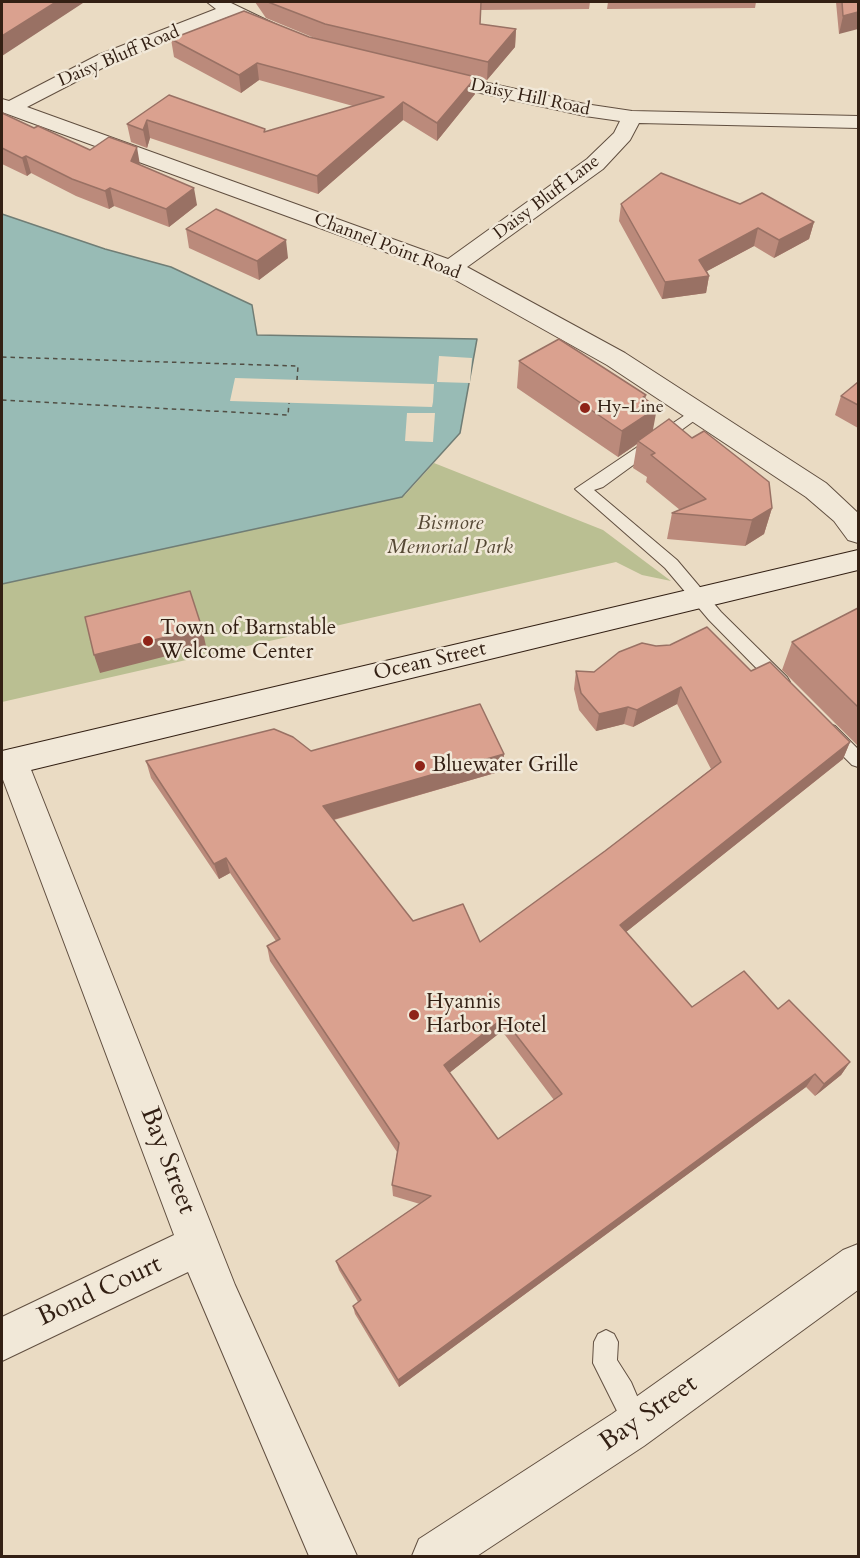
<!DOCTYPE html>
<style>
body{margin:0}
#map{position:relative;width:860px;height:1558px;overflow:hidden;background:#eadbc3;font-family:Cardo,serif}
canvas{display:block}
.frame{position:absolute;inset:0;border:3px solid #332014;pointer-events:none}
</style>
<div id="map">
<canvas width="860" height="1558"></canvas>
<div class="frame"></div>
</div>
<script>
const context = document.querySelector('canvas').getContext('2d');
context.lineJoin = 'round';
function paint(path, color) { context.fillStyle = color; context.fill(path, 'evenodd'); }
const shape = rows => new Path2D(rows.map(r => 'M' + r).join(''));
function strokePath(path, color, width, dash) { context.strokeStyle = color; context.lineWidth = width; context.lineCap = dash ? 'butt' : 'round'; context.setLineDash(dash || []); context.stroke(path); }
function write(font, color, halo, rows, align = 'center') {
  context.font = font + ' Cardo,serif'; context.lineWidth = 5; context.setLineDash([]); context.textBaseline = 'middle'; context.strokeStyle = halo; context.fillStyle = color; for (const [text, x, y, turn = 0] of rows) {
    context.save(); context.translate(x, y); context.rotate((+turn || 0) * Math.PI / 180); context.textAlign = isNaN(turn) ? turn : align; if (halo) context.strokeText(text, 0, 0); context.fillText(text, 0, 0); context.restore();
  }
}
paint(shape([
 [434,463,603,530,671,581,642,575,616,562,2,702,2,582,405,495]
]), '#babf92');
const water = shape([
 [2,214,105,249,171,267,252,305,257,335,477,339,460,433,402,497,2,584,2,214]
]);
paint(water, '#98bbb5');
strokePath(water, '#707d75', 1.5);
paint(shape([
 [439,356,472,358,470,383,437,382],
 [235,378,434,384,433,402,432,407,230,401],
 [407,413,435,413,433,442,405,441]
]), '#eadbc3');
strokePath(shape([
 [2,357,298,366,297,380],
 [2,400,288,415,289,403]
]), '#514e44', 1.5, [4.5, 4]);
const service = shape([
 [697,407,704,412,702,415,603,487,594,490,677,560,721,612,787,677,790,682,787,687,781,689,775,687,709,620,665,568,575,489,697,407],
 [829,724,835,726,858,749,858,767,852,765,823,736,820,731,823,726,829,724],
 [606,1330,614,1334,618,1342,617,1360,631,1382,649,1424,646,1433,637,1436,628,1433,593,1363,594,1342,598,1334,606,1330]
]);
const minor = shape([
 [207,2,229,2,283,28,286,32,283,36,276,38,269,36,230,16,112,63,27,107,448,259,587,159,614,133,620,121,585,116,426,81,423,77,426,73,433,71,585,104,632,111,858,116,858,128,639,123,630,140,603,169,467,267,625,353,826,483,858,513,858,543,848,540,834,521,806,497,607,365,443,273,2,112,2,99,9,101,98,55,216,9,207,2],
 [12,749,24,753,28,762,235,1285,357,1556,309,1556,188,1272,2,1361,2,1317,174,1235,2,777,2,752,12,749],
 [858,1244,858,1290,644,1446,477,1556,412,1556,419,1539,612,1414,843,1250,858,1244]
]);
const secondary = shape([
 [858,550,858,570,2,777,2,751,858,550]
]);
strokePath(service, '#614f40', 2);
strokePath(minor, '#614f40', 2);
strokePath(secondary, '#332014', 2);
paint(service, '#f1e8d8');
paint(minor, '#f1e8d8');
paint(secondary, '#f1e8d8');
paint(shape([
 [255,2,590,2,589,9,481,10,480,24,516,29,515,47,487,80,476,78,475,94,437,141,403,120,318,194,150,138,147,148,131,142,127,124,169,95,265,132,353,106,259,80,241,93,174,57,171,39,309,37,317,39,266,18],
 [608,2,756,2,755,8,607,9],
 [836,2,858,2,839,34],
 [2,113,34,128,90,150,140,165,197,205,169,227,114,206,109,209,76,196,31,173,27,176,2,164],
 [621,204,740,204,814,222,809,239,774,258,754,246,707,271,709,276,706,293,662,299,619,221],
 [186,229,288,258,259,280,189,248],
 [519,361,645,399,652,431,772,508,764,534,745,546,667,539,672,513,680,510,646,482,647,477,633,468,637,444,618,457,517,388],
 [858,382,858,428,835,415,841,396],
 [858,608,858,746,782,670,792,642],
 [576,671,594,672,751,671,850,742,843,759,626,932,692,1007,778,1009,850,1062,841,1075,815,1096,806,1087,399,1387,355,1314,353,1306,358,1302,339,1270,336,1261,420,1204,393,1196,392,1185,397,1152,270,961,267,946,276,941,230,873,219,879,151,778,146,761,311,751,504,754,502,771,334,820,413,921,480,942,605,851,711,769,677,704,633,727,624,724,596,731,579,710,574,689],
 [502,1031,554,1100,498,1139,449,1073]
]), '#bb8a7b');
paint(shape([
 [56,2,83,2,83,3,2,56,2,36],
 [858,12,858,29,839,34,843,16],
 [516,29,515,47,487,80,488,62],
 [257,63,259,80,241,93,239,75],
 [476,77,475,94,437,141,437,123],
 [403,102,403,120,318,194,317,176],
 [147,120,150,138,147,148,143,130],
 [137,147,140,165,131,161],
 [26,156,31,173,27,176,22,158],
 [110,188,114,206,109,209,105,191],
 [194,188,197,205,169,227,166,209],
 [814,222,809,239,774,258,779,240],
 [758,228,754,246,696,277,699,260],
 [286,240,288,258,259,280,257,261],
 [709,276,706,293,662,299,665,282],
 [646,395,642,418,657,408,652,435,638,441,637,444,618,457,622,431,643,397],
 [772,508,764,534,745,546,752,520],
 [202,628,206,646,100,673,94,655],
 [681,687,677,704,633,727,637,710],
 [628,707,624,724,596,731,599,714],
 [850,742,843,759,616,940,620,925],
 [504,754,502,771,325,822,323,806],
 [226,858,230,873,219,879,214,864],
 [503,1018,502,1031,443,1078,444,1065],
 [850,1062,841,1075,815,1096,824,1084],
 [815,1074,806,1087,399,1387,398,1380]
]), '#997164');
const building = shape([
 [2,2,56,2,2,36,2,2],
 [268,2,481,2,480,24,516,29,488,62,325,24,268,2],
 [842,2,858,2,858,12,843,16,842,2],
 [244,11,309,37,476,77,437,123,403,102,317,176,147,120,143,130,127,124,169,95,265,129,264,132,384,97,257,63,239,75,171,39,244,11],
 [2,113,34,128,38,126,90,150,109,137,137,147,131,161,194,188,166,209,110,188,105,191,72,179,26,156,22,158,2,148,2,113],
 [661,173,740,204,762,193,814,222,779,240,758,228,699,260,709,276,665,282,621,204,661,173],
 [216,209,286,240,257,261,186,229,216,209],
 [559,339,646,395,643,397,657,408,622,431,519,361,559,339],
 [858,382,858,405,841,396,858,382],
 [669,419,692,438,704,431,769,482,772,508,752,520,672,513,706,499,651,455,655,453,638,441,669,419],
 [190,591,202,628,94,655,85,617,190,591],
 [858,608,858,707,792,642,858,608],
 [707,627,751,671,770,662,850,742,620,925,692,1007,744,971,778,1009,789,1000,850,1062,824,1084,815,1074,398,1380,353,1306,361,1300,336,1261,431,1196,392,1185,399,1143,267,946,280,939,226,858,214,864,146,761,274,729,293,737,311,751,480,704,504,754,323,806,413,921,463,904,480,942,605,851,721,762,681,687,637,710,628,707,599,714,581,693,576,671,594,672,619,652,642,643,656,646,670,645,707,627],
 [503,1018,562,1094,498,1139,444,1065,503,1018]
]);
paint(building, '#daa18f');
strokePath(building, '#997164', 1.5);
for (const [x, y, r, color] of [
 [585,408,6,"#8f2418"],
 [148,641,6,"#8f2418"],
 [420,766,6,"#8f2418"],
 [414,1015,6,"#8f2418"]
]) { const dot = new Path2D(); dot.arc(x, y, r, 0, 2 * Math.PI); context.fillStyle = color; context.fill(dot); strokePath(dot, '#f1e8d8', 2); }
write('18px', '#332014', '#f1e8d8', [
 ["Daisy Bluff Road",119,57,-23],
 ["Daisy Hill Road",530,98,12],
 ["Daisy Bluff Lane",547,198,-37],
 ["Channel Point Road",387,247,21]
]);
write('18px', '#332014', '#f1e8d8', [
 ["Hy-Line",597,408]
], 'left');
write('italic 21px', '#554834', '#f1e8d8', [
 ["Bismore",450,524],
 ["Memorial Park",450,548]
]);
write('21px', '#332014', '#f1e8d8', [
 ["Town of Barnstable",160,629],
 ["Welcome Center",160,653],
 ["Bluewater Grille",432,766],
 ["Hyannis",426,1003],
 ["Harbor Hotel",426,1027]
], 'left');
write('21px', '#332014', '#f1e8d8', [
 ["Ocean Street",430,662,-13]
]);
write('26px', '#332014', '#f1e8d8', [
 ["Bay Street",167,1161,69],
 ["Bond Court",100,1292,-25],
 ["Bay Street",649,1414,-35]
]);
</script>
